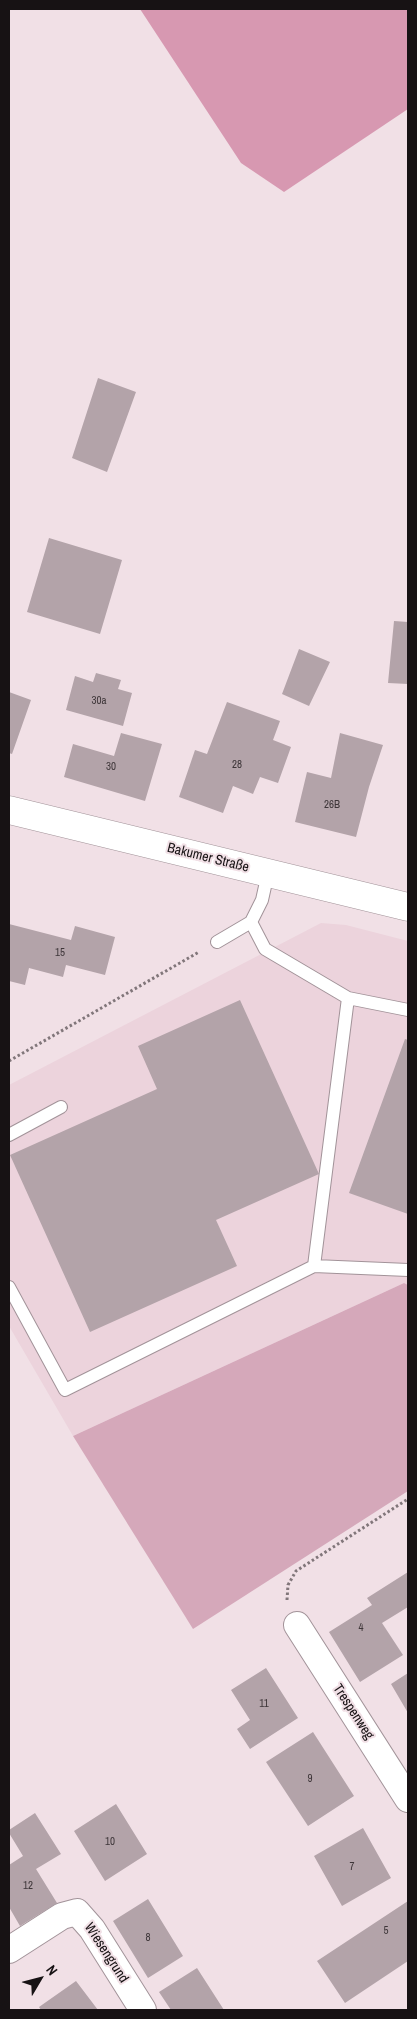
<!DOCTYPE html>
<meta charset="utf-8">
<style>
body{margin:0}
#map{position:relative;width:417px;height:2019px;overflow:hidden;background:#f1e0e6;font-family:"Archivo Narrow",sans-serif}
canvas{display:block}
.frame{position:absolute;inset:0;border:10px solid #171214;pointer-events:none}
.north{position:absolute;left:15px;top:1954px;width:50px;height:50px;-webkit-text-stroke:4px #f1e0e6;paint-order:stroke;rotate:53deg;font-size:14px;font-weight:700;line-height:20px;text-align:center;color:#171214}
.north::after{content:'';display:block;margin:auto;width:18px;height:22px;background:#171214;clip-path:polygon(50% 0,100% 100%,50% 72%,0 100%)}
</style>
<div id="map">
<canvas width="417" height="2019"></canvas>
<div class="frame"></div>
<div class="north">N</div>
</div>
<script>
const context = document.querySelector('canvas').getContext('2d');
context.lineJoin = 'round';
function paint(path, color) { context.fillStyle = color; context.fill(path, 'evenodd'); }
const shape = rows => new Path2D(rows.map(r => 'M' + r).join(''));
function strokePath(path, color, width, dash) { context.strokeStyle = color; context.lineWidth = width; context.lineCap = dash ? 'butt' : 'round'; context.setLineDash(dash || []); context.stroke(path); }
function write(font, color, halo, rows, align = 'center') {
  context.font = font + ' "Archivo Narrow",sans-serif'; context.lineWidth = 4; context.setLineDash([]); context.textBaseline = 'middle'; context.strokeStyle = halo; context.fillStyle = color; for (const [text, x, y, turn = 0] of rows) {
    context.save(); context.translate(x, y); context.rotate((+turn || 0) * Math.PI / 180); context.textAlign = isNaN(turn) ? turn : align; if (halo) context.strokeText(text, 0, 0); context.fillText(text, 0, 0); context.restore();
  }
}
paint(shape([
 [321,923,346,925,408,941,408,1285,404,1283,73,1436,9,1326,9,1085]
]), '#ecd3dc');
paint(shape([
 [404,1283,408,1285,408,1491,193,1629,73,1436]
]), '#d5a8ba');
paint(shape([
 [140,9,408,9,408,109,284,192,241,163]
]), '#d798b1');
paint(shape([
 [98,378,136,392,107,472,72,458],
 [49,538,122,560,100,634,27,612],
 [394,621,408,622,408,684,388,683],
 [299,649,330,662,309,706,282,694],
 [96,673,121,680,118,689,132,693,123,726,66,710,75,676,93,682],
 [9,692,31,700,12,754,9,753],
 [227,702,280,721,273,740,291,747,278,783,260,777,253,794,233,786,223,813,179,797,195,750,207,754],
 [121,733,162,744,145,801,64,777,73,744,114,756],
 [340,733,383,745,369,787,356,837,295,822,307,772,331,778],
 [9,924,71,940,75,926,115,937,105,975,66,965,63,977,29,968,25,985,9,981],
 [240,1000,319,1174,216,1220,237,1266,90,1332,10,1155,157,1089,138,1046],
 [405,1039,408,1040,408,1214,349,1193],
 [408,1572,408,1607,382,1623,403,1655,360,1682,329,1632,372,1605,367,1598],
 [266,1668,298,1718,250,1749,237,1729,250,1720,231,1690],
 [408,1673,408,1713,391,1684],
 [313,1732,354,1796,308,1826,266,1762],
 [116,1804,147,1854,105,1881,74,1831],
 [35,1813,61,1854,36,1869,57,1903,20,1926,9,1907,9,1865,23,1856,9,1833,9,1830],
 [363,1828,391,1878,342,1906,314,1856],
 [148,1899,183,1956,148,1978,113,1921],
 [408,1901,408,1961,345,2003,317,1961],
 [197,1968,224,2010,171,2010,159,1992],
 [76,1981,98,2010,41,2010,39,2007]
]), '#b3a3a9');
const lane = shape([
 [251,922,265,949,348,998],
 [217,942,251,922,262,900,268,873],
 [9,1135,61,1107],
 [314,1266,408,1270],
 [9,1287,65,1390,314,1266,348,998,408,1010]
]);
const street = shape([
 [297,1625,408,1799],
 [9,1950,62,1916,77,1912,92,1929,143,2010]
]);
const secondary = shape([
 [9,810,408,907]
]);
strokePath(lane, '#a29399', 14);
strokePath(street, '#a29399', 28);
strokePath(secondary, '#a29399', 29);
strokePath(shape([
 [9,1061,199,952],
 [287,1600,288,1585,296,1571,408,1499]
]), '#81767a', 3, [2.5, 2.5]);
strokePath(lane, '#fff', 12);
strokePath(street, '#fff', 26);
strokePath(secondary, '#fff', 28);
write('11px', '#3e3639', null, [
 ["30a",99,701],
 ["28",237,765],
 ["30",111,767],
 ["26B",332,805],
 ["15",60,953],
 ["4",361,1628],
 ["11",264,1704],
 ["9",310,1779],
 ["10",110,1842],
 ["7",352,1867],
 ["12",28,1886],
 ["5",386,1931],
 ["8",148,1938]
]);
write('14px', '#171214', '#f1e0e6', [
 ["Bakumer Straße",208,858,14],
 ["Trespenweg",353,1712,57],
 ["Wiesengrund",106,1953,57]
]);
</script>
